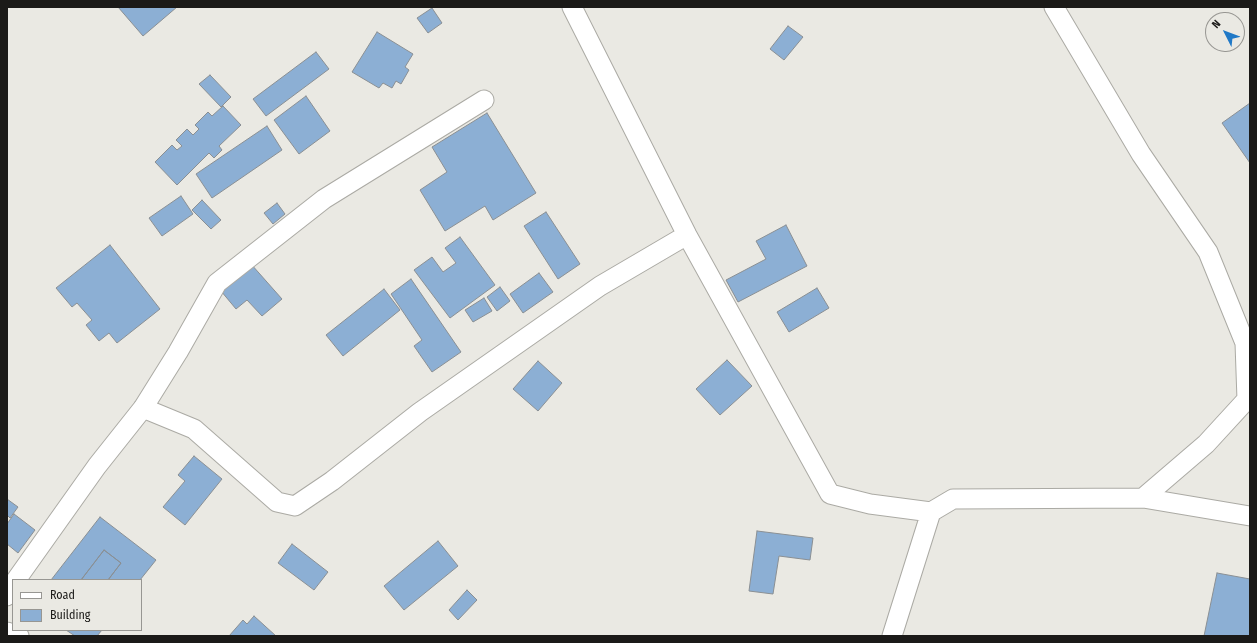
<!DOCTYPE html>
<style>
body{margin:0}
#map{position:relative;width:1257px;height:643px;overflow:hidden;background:#eae9e3;font-family:"Fira Sans Condensed",sans-serif}
canvas{display:block}
.frame{position:absolute;inset:0;border:8px solid #1b1a18;pointer-events:none}
.legend{position:absolute;left:12px;top:579px;width:130px;height:52px;box-sizing:border-box;background:#eae9e3;border:1px solid #979692;margin:0;padding:5px 7px;list-style:none;font-size:12px;color:#1b1a18}
.legend li{display:flex;align-items:center;gap:8px;height:20px}
.legend b{width:20px;border:1px solid #979692}
.north{position:absolute;left:1205px;top:12px;width:40px;height:40px;box-sizing:border-box;background:#eae9e3;border:1px solid #979692;border-radius:50%;rotate:312deg;font-size:11px;font-weight:700;line-height:16px;text-align:center;color:#1b1a18}
.north::after{content:'';display:block;margin:auto;width:14px;height:18px;background:#2079c7;clip-path:polygon(50% 0,100% 100%,50% 72%,0 100%)}
</style>
<div id="map">
<canvas width="1257" height="643"></canvas>
<div class="frame"></div>
<ul class="legend">
<li><b style="height:5px;background:#fff"></b>Road</li>
<li><b style="height:11px;background:#8cafd4"></b>Building</li>
</ul>
<div class="north">N</div>
</div>
<script>
const context = document.querySelector('canvas').getContext('2d');
context.lineJoin = 'round';
function paint(path, color) { context.fillStyle = color; context.fill(path, 'evenodd'); }
const shape = rows => new Path2D(rows.map(r => 'M' + r).join(''));
function strokePath(path, color, width, dash) { context.strokeStyle = color; context.lineWidth = width; context.lineCap = dash ? 'butt' : 'round'; context.setLineDash(dash || []); context.stroke(path); }
const building = shape([
 [118,7,177,7,143,36,118,7],
 [432,8,442,23,428,33,417,18,432,8],
 [788,26,803,37,784,60,770,49,788,26],
 [377,32,413,54,405,67,409,70,401,84,396,81,392,88,383,83,379,88,352,72,377,32],
 [316,52,329,69,266,116,253,99,316,52],
 [210,75,231,97,221,107,199,84,210,75],
 [306,96,330,131,299,154,274,120,306,96],
 [1250,103,1250,163,1222,123,1250,103],
 [223,106,241,125,219,146,222,150,214,158,209,153,177,185,155,162,172,145,177,150,182,146,176,140,187,129,193,135,199,129,195,125,208,112,212,116,223,106],
 [487,113,536,193,493,220,485,206,445,231,420,190,447,172,432,147,487,113],
 [267,126,282,150,212,198,196,174,267,126],
 [181,196,193,214,162,236,149,218,181,196],
 [202,200,221,220,211,229,192,210,202,200],
 [277,203,285,214,273,224,264,213,277,203],
 [546,212,580,264,558,279,524,226,546,212],
 [786,225,807,266,738,302,726,280,766,259,756,241,786,225],
 [460,237,495,285,450,318,414,270,432,257,443,272,456,263,445,248,460,237],
 [110,245,160,309,117,343,109,333,99,341,86,325,92,320,77,303,72,307,56,288,110,245],
 [251,264,282,299,262,316,247,300,236,309,221,291,251,264],
 [539,273,553,292,523,313,510,294,539,273],
 [411,279,461,352,432,372,414,346,422,340,391,294,411,279],
 [500,287,510,301,497,311,487,297,500,287],
 [817,288,829,308,789,332,777,312,817,288],
 [384,289,400,310,343,356,326,335,384,289],
 [484,298,492,311,473,322,465,310,484,298],
 [727,360,752,386,720,415,696,389,727,360],
 [538,361,562,383,538,411,513,389,538,361],
 [194,456,222,479,185,525,163,507,185,481,178,475,194,456],
 [7,499,18,507,10,518,7,515,7,499],
 [14,514,35,530,18,553,7,544,7,524,14,514],
 [100,517,156,560,140,580,108,580,121,563,104,550,81,580,51,580,100,517],
 [757,531,813,538,810,560,779,556,773,594,749,591,757,531],
 [438,541,458,566,404,610,384,586,438,541],
 [292,544,328,572,314,590,278,563,292,544],
 [104,550,121,563,108,580,81,580,104,550],
 [1217,573,1250,579,1250,636,1204,636,1217,573],
 [467,590,477,600,458,620,449,610,467,590],
 [254,616,276,636,229,636,243,620,247,624,254,616],
 [66,630,102,630,97,636,75,636,66,630]
]);
paint(building, '#8cafd4');
strokePath(building, '#8a8f93', 1);
const minor = shape([
 [572,7,687,235,830,494,870,504,931,512],
 [1054,7,1141,154,1208,252,1245,343,1247,400],
 [143,408,194,429,277,502,295,506,332,481,420,412,600,286,687,235],
 [1143,498,1206,444,1250,396],
 [16,580,97,466,143,408,178,352,217,283,324,199,484,100],
 [7,596,13,585],
 [7,632,19,636],
 [892,636,931,512,953,499,1143,498,1250,516]
]);
strokePath(minor, '#abaaa4', 21);
strokePath(minor, '#fff', 19);
</script>
